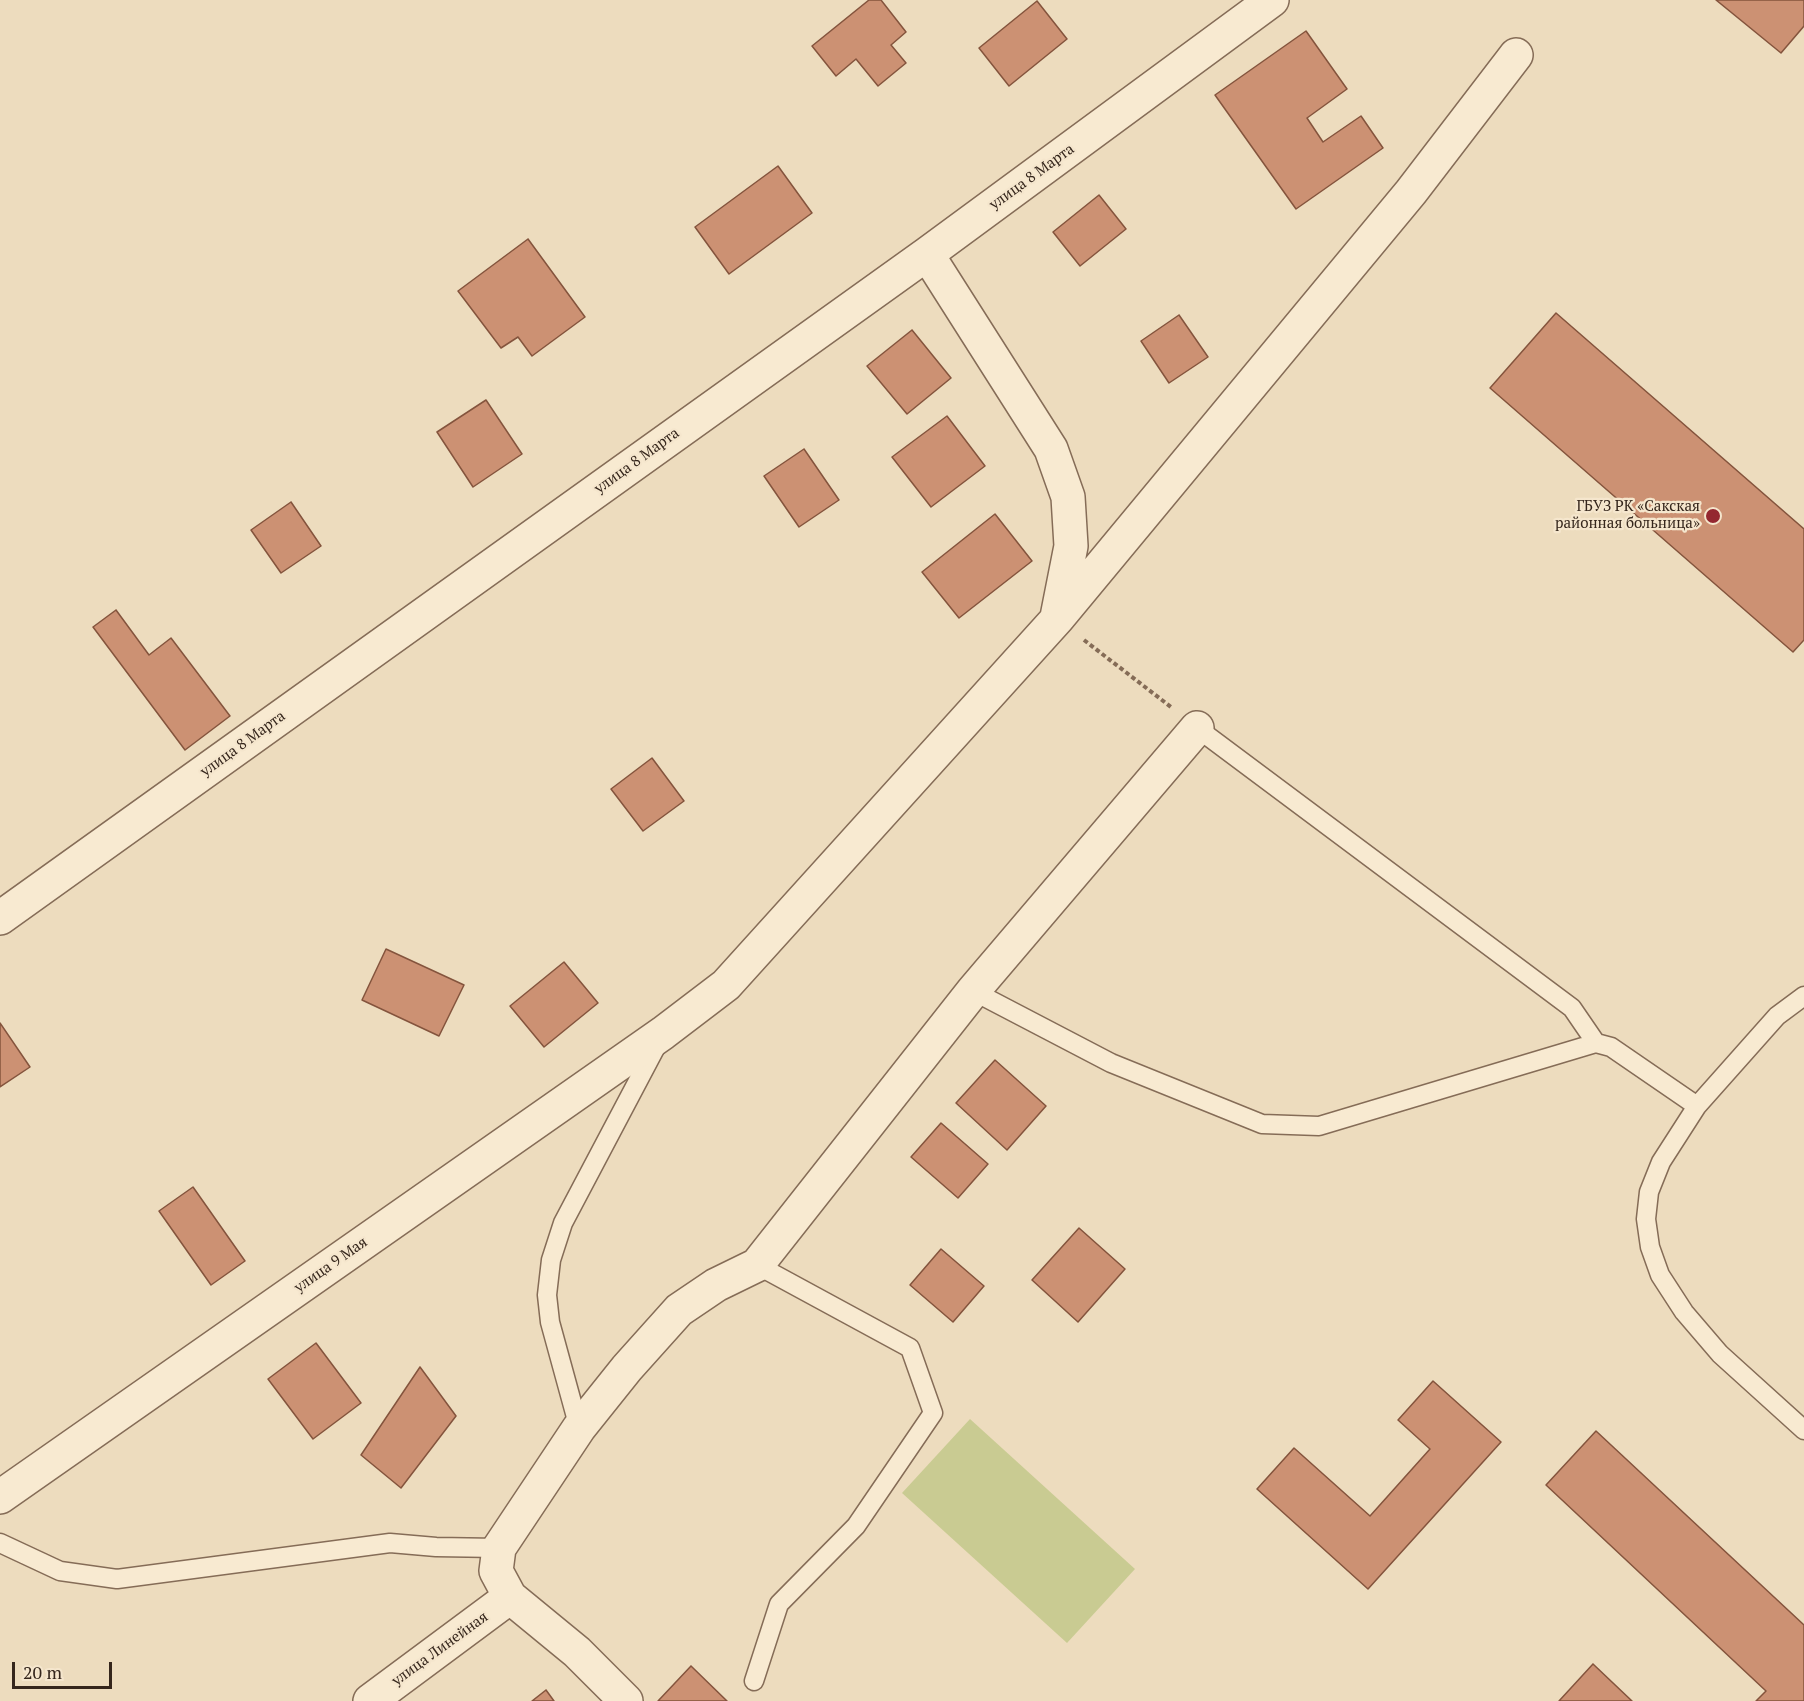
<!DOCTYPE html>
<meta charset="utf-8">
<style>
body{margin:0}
#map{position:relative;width:1804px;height:1701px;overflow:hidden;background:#eddcbe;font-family:"PT Serif",serif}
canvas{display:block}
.scale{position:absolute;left:12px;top:1662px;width:100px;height:27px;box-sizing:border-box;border:3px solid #35261c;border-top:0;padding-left:8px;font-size:18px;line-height:21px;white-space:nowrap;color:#35261c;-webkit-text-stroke:4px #f5e6cd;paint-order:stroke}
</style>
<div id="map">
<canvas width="1804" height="1701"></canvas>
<div class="scale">20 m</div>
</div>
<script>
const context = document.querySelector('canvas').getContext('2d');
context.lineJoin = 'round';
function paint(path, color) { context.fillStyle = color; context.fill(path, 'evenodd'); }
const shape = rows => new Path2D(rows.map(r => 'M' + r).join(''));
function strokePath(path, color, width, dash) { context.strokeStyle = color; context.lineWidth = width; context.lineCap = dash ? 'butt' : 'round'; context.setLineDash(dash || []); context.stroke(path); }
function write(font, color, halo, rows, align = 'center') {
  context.font = font + ' "PT Serif",serif'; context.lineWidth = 4.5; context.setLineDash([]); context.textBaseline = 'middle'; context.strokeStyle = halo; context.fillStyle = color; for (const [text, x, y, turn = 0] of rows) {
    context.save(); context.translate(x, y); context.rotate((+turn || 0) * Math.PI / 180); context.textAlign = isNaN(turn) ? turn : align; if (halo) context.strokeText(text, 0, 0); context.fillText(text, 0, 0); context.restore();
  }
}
paint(shape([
 [970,1419,1135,1569,1067,1643,902,1493]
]), '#c9cb92');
const building = shape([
 [869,0,881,0,906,32,891,45,906,63,878,86,856,59,836,76,812,46,869,0],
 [1716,0,1804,0,1804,26,1781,53,1716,0],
 [1037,1,1067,39,1009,86,979,48,1037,1],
 [1306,31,1347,89,1307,118,1323,142,1361,116,1383,148,1296,209,1215,95,1306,31],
 [778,166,812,213,729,274,695,227,778,166],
 [1099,195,1126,229,1080,266,1053,232,1099,195],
 [528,239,585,317,532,356,518,337,501,348,458,291,528,239],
 [1556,313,1804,529,1804,640,1793,652,1490,388,1556,313],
 [1179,315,1208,357,1169,383,1141,341,1179,315],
 [912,330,951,378,907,414,867,366,912,330],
 [486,400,522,454,473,487,437,432,486,400],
 [947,416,985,466,931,507,892,457,947,416],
 [804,449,839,500,799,527,764,476,804,449],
 [291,502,321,546,281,573,251,530,291,502],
 [995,514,1032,561,959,618,922,572,995,514],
 [116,610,149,655,171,638,230,716,185,750,93,627,116,610],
 [652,758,684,801,643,831,611,789,652,758],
 [386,949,464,985,439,1036,362,1000,386,949],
 [564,962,598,1003,544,1047,510,1006,564,962],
 [0,1023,30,1067,0,1087,0,1023],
 [995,1060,1046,1106,1007,1150,956,1103,995,1060],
 [941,1123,988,1164,958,1198,911,1157,941,1123],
 [193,1187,245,1261,211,1285,159,1211,193,1187],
 [1079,1228,1125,1269,1078,1322,1032,1280,1079,1228],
 [941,1249,984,1286,953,1322,910,1285,941,1249],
 [316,1343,361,1403,313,1439,268,1379,316,1343],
 [420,1367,456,1416,401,1488,361,1455,420,1367],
 [1433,1381,1501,1442,1368,1589,1257,1489,1294,1448,1370,1516,1430,1449,1398,1420,1433,1381],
 [1596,1431,1804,1625,1804,1701,1756,1701,1766,1691,1546,1485,1596,1431],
 [1593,1664,1632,1701,1559,1701,1593,1664],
 [691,1666,727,1701,658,1701,691,1666],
 [546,1690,554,1701,532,1701,546,1690]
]);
paint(building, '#cc9173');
strokePath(building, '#84543d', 1.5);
const service = shape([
 [1197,728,1572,1008,1596,1043],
 [973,991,1111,1063,1262,1124,1319,1126,1596,1043,1611,1047,1697,1106],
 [1804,996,1777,1016,1697,1106,1661,1162,1649,1192,1646,1219,1650,1247,1660,1275,1684,1312,1720,1354,1804,1430],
 [579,1428,550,1322,547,1295,551,1260,563,1223,658,1043],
 [0,1543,60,1571,117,1579,390,1543,436,1547,499,1548],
 [754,1681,779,1604,856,1526,933,1413,910,1348,757,1265]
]);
const minor = shape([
 [927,254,1051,449,1068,497,1071,546,1057,617],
 [0,918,927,254,1272,0],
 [0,1497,663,1033,726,985,1057,619,1411,192,1516,55],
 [370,1701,510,1597],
 [626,1701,577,1652,510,1597,496,1571,499,1548,579,1428,627,1368,679,1310,716,1285,757,1265,973,991,1197,728]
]);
strokePath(service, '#856c57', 21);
strokePath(minor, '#856c57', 36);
strokePath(shape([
 [1084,640,1171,707]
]), '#856c57', 4, [4.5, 3]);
strokePath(service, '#f8ead1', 18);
strokePath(minor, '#f8ead1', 33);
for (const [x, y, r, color] of [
 [1713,516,8,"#942730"]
]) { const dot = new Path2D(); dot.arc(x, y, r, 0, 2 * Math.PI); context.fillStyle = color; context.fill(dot); strokePath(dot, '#f5e6cd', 2); }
write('15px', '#35261c', '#f5e6cd', [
 ["улица 8 Марта",1032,177,-36],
 ["улица 8 Марта",637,461,-36],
 ["улица 8 Марта",243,744,-36],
 ["улица 9 Мая",331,1265,-35],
 ["улица Линейная",440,1649,-36]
]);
write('15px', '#35261c', '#f5e6cd', [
 ["ГБУЗ РК «Сакская",1700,507],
 ["районная больница»",1700,524]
], 'right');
</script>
